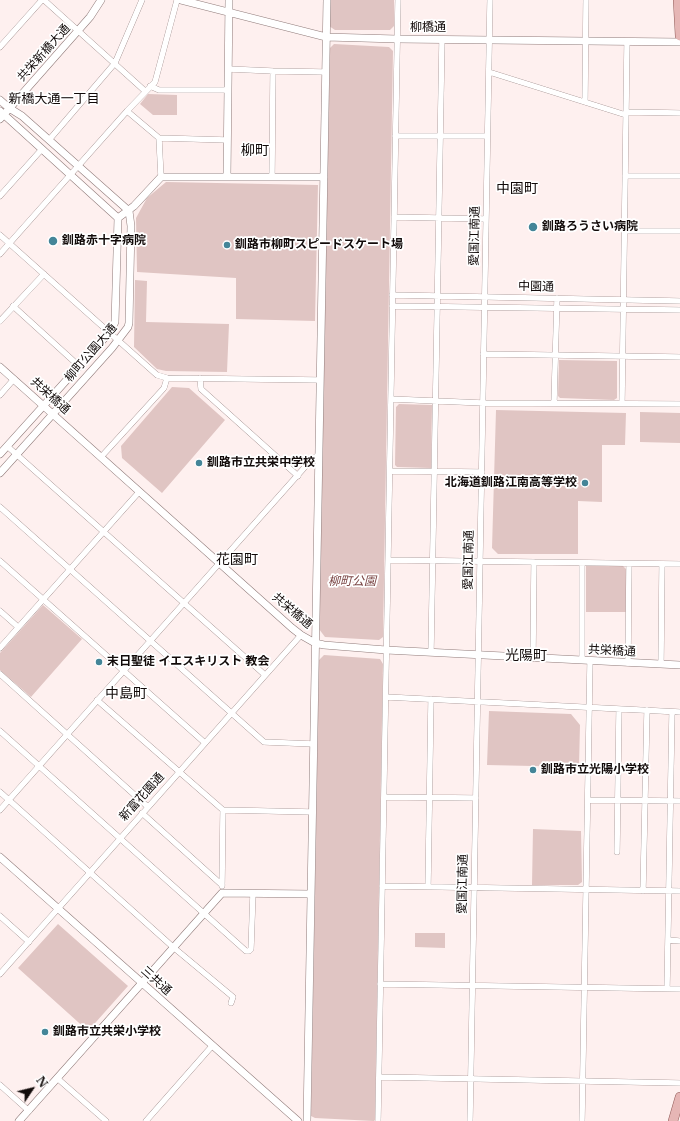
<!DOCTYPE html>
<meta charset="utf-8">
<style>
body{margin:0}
#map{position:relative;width:680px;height:1121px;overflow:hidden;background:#fef0ef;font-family:"Libre Baskerville",serif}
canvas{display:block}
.north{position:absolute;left:12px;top:1069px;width:40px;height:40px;-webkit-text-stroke:3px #fff;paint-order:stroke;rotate:55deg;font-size:11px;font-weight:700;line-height:16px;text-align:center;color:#110a09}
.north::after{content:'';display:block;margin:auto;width:14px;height:18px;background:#110a09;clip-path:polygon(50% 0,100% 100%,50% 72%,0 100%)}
</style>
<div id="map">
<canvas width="680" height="1121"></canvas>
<div class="north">N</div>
</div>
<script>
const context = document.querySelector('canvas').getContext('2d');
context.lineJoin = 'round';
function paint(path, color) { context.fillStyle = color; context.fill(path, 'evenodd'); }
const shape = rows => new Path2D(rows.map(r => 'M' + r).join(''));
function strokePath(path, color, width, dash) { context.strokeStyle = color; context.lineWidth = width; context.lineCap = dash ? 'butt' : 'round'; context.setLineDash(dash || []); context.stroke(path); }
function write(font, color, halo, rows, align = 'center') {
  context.font = font + ' "Libre Baskerville","Noto Sans JP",serif'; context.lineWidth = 3.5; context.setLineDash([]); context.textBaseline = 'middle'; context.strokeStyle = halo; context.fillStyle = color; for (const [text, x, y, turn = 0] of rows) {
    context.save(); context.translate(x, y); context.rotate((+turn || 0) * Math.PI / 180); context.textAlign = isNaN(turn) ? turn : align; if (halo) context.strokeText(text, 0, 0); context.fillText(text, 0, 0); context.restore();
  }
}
paint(shape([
 [330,0,394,0,394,26,390,30,335,30,329,26],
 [334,44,389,47,393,51,383,637,379,640,325,637,319,629,330,48],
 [148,94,177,95,177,115,153,115,140,104],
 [166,182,318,185,315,321,236,319,236,278,137,272,136,218,147,198],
 [135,280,147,281,146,322,229,324,227,372,166,371,157,369,134,347],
 [559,360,617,361,617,398,614,400,560,398,558,396],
 [172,387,189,388,225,420,162,493,122,458,121,446],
 [399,404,432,405,431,468,397,467,395,465,396,407],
 [496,410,626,413,625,445,602,445,602,502,578,501,578,554,498,554,492,548],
 [640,412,680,413,680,443,640,442],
 [586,566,623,566,627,570,626,612,586,612],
 [43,605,82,639,31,697,0,670,0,653],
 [324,655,380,659,383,664,375,1120,374,1121,315,1118,311,1116,319,660],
 [489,711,571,714,580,725,579,767,487,765],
 [533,829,581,831,582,882,578,885,532,885],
 [58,924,128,986,88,1031,18,968],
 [415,933,445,933,445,948,415,947]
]), '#e0c5c3');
const minor = shape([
 [44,0,145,91],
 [0,47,42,0],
 [228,69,273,71,325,72],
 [489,72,626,115],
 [150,86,159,90,228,90],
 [585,102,586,0],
 [127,111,159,138,227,140],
 [626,112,680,113],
 [395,136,487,136],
 [159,138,161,177],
 [49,140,115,63,142,0],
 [625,176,680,176],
 [272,177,273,71],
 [0,196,42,149],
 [394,217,486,219],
 [624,231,680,231],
 [0,235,157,375,167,378,320,380],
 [0,254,127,111,155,82,177,0],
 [392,295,680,301],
 [13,306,79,366],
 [392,306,680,310],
 [0,321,44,274],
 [483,354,680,357],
 [200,378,201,389,298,476],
 [0,395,14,379],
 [391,399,483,403,680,404],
 [554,403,557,298],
 [622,403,627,42],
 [7,446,265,675],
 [101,457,164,388,167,378],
 [390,471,482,472],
 [0,507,264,742,314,744],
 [388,560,680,564],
 [0,561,205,743],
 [0,611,18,627],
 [0,648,139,492],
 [431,652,442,39],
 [533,657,534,562],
 [582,660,582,563],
 [628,663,629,564],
 [661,664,662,564],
 [0,674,148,807],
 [386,697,680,712],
 [97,700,223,810,313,812],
 [0,731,246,951,249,951,251,949,253,893],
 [0,792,173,947,233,997,231,1003],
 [384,797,476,798],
 [588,800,680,801],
 [0,810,312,459,319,455],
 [142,813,222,885],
 [617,852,619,709],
 [222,886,223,810],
 [382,886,680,891],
 [428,887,431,699],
 [643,891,647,710],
 [0,916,29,942],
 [668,940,680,941],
 [0,974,301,635],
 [380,984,680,989],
 [667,989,672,712],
 [379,1077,680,1083],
 [57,1078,106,1121],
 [0,1085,29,1111],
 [146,1121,212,1046],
 [378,1121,398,0],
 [470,1121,490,0],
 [582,1121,590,661]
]);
const tertiary = shape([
 [181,0,326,37,397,39,680,42],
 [0,100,9,108,22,116,120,203,129,211,131,226,129,323,128,327,112,348,0,473],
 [0,111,118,218],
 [0,119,90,17,101,0],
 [227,177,229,0],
 [118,218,134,206,161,177,324,177],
 [0,367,292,628,301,635,315,643,324,645,386,650,680,665],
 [0,454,109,333,115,322,118,218],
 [0,857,298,1121],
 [19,1121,222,893,311,894],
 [307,1121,327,0]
]);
const primary = shape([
 [678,0,680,36],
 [673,1121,680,1097]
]);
strokePath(minor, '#907b7a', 6);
strokePath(tertiary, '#907b7a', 8);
strokePath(primary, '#905b58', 10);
strokePath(minor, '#fff', 5.5);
strokePath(tertiary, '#fff', 7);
strokePath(primary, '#e6b6b5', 9);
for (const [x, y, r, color] of [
 [533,227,5,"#448598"],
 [53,241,5,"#448598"],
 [227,245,4,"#448598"],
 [199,463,4,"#448598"],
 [585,483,4,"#448598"],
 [99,662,4,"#448598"],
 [533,770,4,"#448598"],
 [45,1032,4,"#448598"]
]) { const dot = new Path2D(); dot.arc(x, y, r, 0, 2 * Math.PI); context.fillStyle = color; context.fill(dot); strokePath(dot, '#fff', 1.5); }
write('12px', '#110a09', '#fff', [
 ["柳橋通",428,28],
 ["共栄新橋大通",44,53,-48],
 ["愛国江南通",475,236,-89],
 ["中園通",536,287,1],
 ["柳町公園大通",91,353,-49],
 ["共栄橋通",50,396,42],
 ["愛国江南通",469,560,-89],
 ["共栄橋通",292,611,40],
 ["共栄橋通",612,651,3],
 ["新富花園通",142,797,-48],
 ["愛国江南通",463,884,-89],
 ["三共通",156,981,42]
]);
write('bold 12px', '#110a09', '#fff', [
 ["釧路ろうさい病院",542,227],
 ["釧路赤十字病院",62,241],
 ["釧路市柳町スピードスケート場",235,245],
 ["釧路市立共栄中学校",207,463],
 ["北海道釧路江南高等学校",577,483,"right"],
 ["末日聖徒 イエスキリスト 教会",107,662],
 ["釧路市立光陽小学校",541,770],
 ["釧路市立共栄小学校",53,1032]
], 'left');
write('italic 12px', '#794443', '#fff', [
 ["柳町公園",352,582]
]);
write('13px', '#110a09', '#fff', [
 ["新橋大通一丁目",54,99]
]);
write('14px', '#110a09', '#fff', [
 ["柳町",255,151],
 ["中園町",517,189],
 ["花園町",237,560],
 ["光陽町",526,656],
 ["中島町",126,694]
]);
</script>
